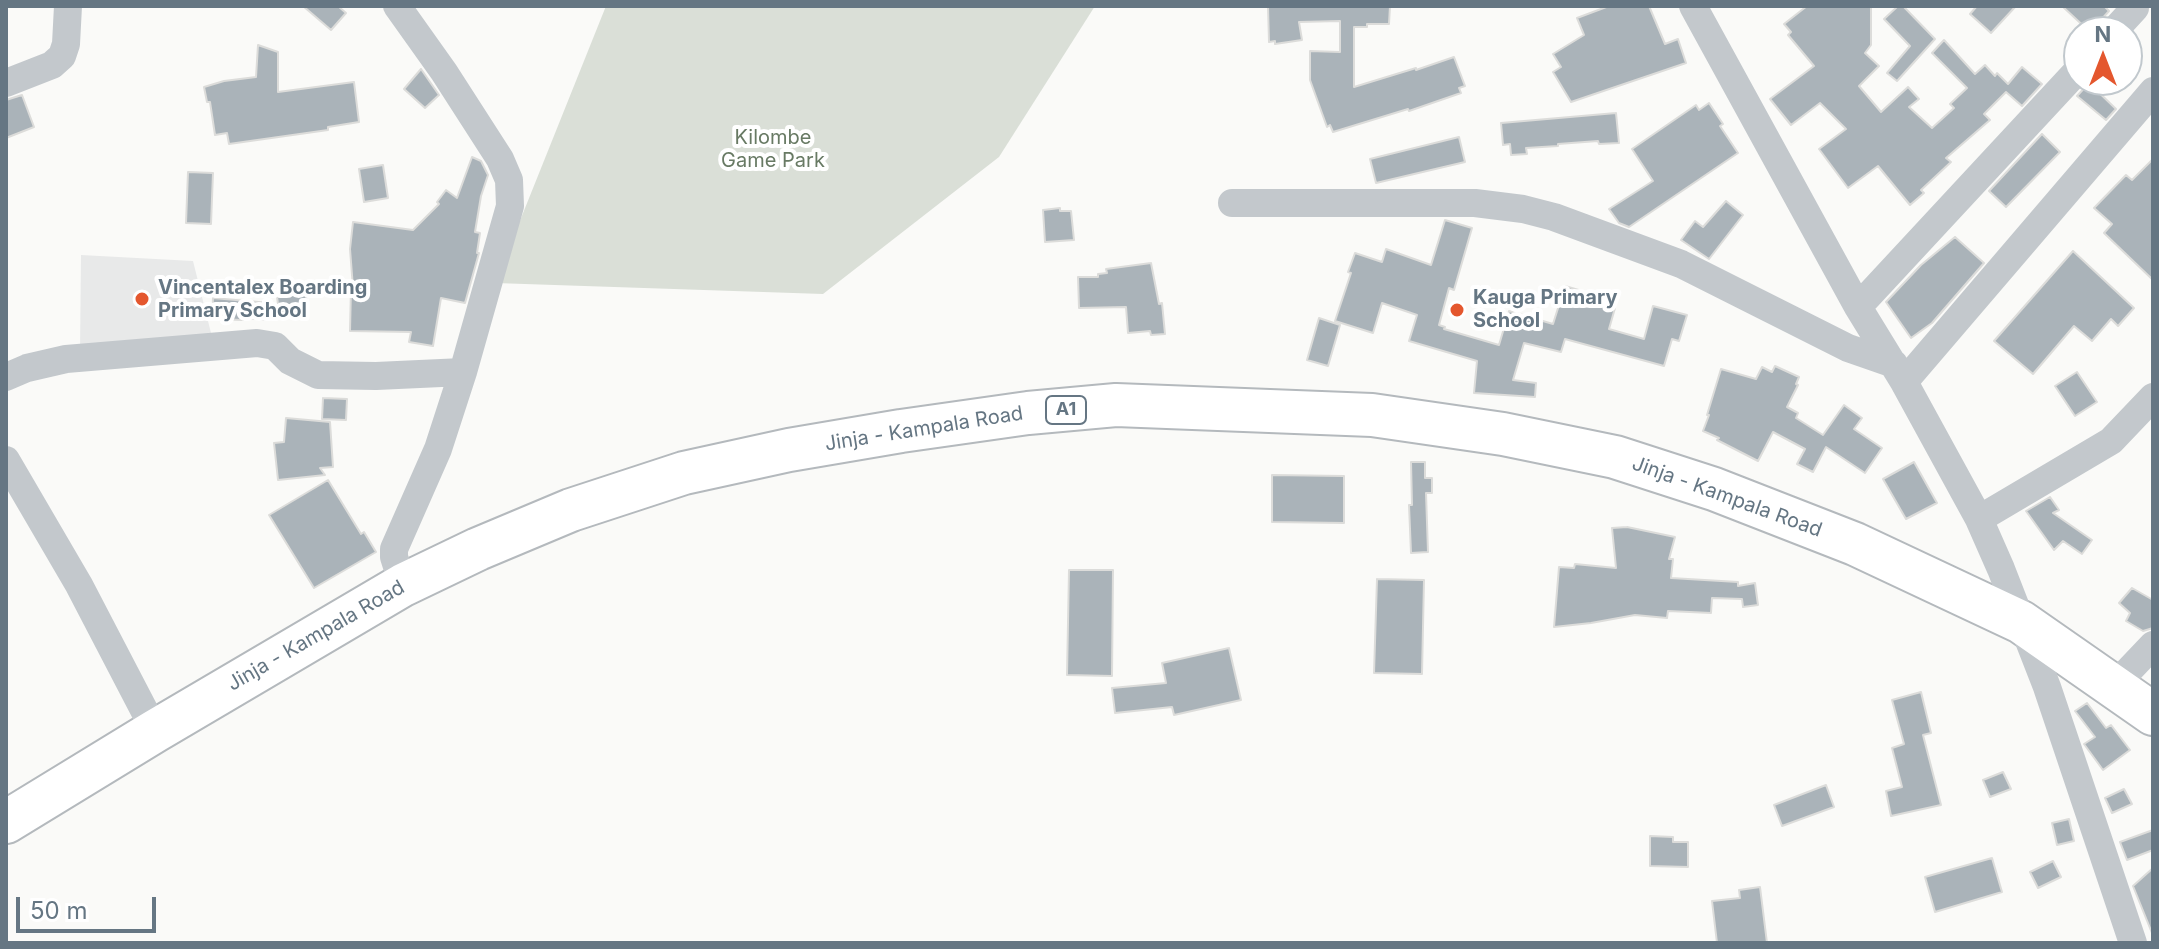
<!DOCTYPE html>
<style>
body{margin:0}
#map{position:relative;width:2159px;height:949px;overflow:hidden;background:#fafaf8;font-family:Inter,sans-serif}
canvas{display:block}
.frame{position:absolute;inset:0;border:8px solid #657683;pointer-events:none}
.north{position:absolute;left:2063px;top:16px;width:80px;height:80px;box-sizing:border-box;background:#fff;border:2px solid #c1c8cd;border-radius:50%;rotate:0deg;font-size:22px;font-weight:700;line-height:32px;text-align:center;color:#657683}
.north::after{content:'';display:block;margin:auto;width:28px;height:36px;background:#e4572e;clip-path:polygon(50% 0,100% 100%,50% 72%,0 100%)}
.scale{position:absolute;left:16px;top:897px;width:140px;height:36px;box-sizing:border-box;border:4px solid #657683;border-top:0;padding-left:10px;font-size:24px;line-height:28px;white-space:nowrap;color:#657683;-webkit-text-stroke:6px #fff;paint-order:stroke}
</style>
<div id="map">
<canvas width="2159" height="949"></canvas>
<div class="frame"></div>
<div class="north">N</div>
<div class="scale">50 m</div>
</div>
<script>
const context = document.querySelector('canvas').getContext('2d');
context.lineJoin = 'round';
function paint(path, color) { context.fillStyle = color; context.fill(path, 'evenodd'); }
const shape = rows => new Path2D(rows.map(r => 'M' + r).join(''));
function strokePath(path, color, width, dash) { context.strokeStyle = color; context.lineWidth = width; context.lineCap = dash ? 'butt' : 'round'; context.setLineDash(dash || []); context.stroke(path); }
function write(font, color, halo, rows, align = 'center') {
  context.font = font + ' Inter,sans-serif'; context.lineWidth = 8; context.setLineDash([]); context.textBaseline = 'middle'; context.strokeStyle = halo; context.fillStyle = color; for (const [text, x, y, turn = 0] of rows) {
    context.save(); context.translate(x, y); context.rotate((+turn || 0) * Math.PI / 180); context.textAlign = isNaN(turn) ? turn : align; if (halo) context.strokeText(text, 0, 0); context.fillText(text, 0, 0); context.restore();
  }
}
paint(shape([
 [81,255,193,261,212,337,80,351]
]), '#e8e9e9');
paint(shape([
 [606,6,1095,6,999,157,823,294,495,283]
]), '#dadfd7');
const building = shape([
 [303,6,338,6,346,13,331,30,303,6],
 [1268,6,1390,6,1389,24,1367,24,1367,27,1354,27,1354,87,1416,68,1416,70,1454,57,1465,86,1459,88,1461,93,1409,111,1408,109,1333,132,1330,125,1327,127,1310,80,1310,51,1340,52,1340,21,1299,22,1302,40,1275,44,1275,41,1269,42,1268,6],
 [1609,6,1649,6,1665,44,1678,39,1686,63,1571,102,1553,72,1561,67,1553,54,1584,35,1577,18,1609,6],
 [1807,6,1871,6,1871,45,1865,53,1879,66,1859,86,1881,112,1908,87,1919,99,1909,107,1932,128,1954,108,1950,104,1967,88,1932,53,1944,40,1975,74,1985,65,1995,76,1997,73,2008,84,2022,67,2042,84,2022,106,2006,92,1984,114,1990,120,1946,158,1951,162,1921,190,1924,193,1910,205,1878,166,1848,188,1819,149,1846,129,1820,103,1791,125,1770,99,1814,66,1788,35,1791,32,1784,24,1807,6],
 [1898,6,1903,6,1935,39,1897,81,1887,73,1910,46,1884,19,1898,6],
 [1977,6,2016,6,1991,33,1970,14,1977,6],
 [2062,6,2104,6,2109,11,2100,21,2096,32,2090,32,2062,6],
 [258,45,278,52,278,92,354,82,359,122,328,127,328,130,229,144,227,133,215,135,210,102,207,102,204,87,224,81,256,77,258,45],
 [421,69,439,95,425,108,404,89,421,69],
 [2089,83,2116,109,2106,120,2077,96,2089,83],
 [22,95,34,127,6,138,6,100,22,95],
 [1709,103,1723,124,1720,126,1738,153,1629,227,1619,223,1609,209,1653,181,1632,149,1696,105,1699,110,1709,103],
 [1616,113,1619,143,1599,144,1598,141,1558,144,1558,146,1526,148,1527,154,1511,155,1510,144,1503,145,1501,123,1616,113],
 [2042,134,2060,152,2006,207,1989,191,2042,134],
 [1459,137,1465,162,1376,183,1370,159,1459,137],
 [472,157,481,161,488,175,481,196,475,232,480,233,477,253,479,253,465,303,441,298,433,346,409,342,411,332,350,331,351,288,353,288,350,249,353,222,413,230,439,204,437,202,446,190,457,198,472,157],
 [2153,159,2153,280,2104,233,2112,224,2094,208,2126,175,2132,180,2153,159],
 [383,165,388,198,364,202,359,169,383,165],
 [188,172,213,173,211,224,186,223,188,172],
 [1726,201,1743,215,1709,259,1681,240,1695,221,1703,227,1726,201],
 [1060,208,1060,211,1071,211,1074,240,1045,242,1043,210,1060,208],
 [1445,220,1472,228,1454,290,1449,288,1439,325,1445,327,1444,329,1499,345,1509,311,1553,324,1565,286,1582,291,1579,298,1615,308,1609,329,1644,339,1653,306,1687,315,1679,341,1672,339,1664,366,1565,339,1561,352,1524,343,1513,380,1536,383,1535,397,1474,393,1477,361,1409,341,1417,315,1382,303,1373,333,1335,321,1351,273,1348,272,1355,253,1382,262,1386,249,1431,265,1445,220],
 [1955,237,1984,263,1932,323,1911,338,1886,302,1921,265,1955,237],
 [2073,251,2134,308,2118,326,2111,319,2092,341,2074,326,2033,374,1994,341,2073,251],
 [1151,263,1159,304,1162,303,1165,334,1151,335,1150,331,1128,333,1126,307,1079,308,1078,277,1098,277,1098,274,1107,273,1106,269,1151,263],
 [305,292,308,306,279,311,277,297,305,292],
 [213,298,270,303,268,320,244,318,243,320,212,319,213,298],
 [1319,318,1340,325,1328,366,1307,360,1319,318],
 [1775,366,1799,377,1796,384,1798,385,1787,407,1798,413,1796,418,1823,435,1844,405,1862,418,1854,429,1882,448,1865,473,1826,447,1813,472,1797,464,1805,449,1773,432,1758,461,1717,440,1719,438,1703,431,1709,415,1707,415,1721,369,1756,379,1762,367,1772,372,1775,366],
 [2077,372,2097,402,2075,416,2055,386,2077,372],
 [323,398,347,399,346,420,322,419,323,398],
 [286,418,330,422,333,467,320,468,325,475,278,480,274,443,284,442,286,418],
 [1411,462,1425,462,1425,478,1432,478,1432,493,1426,493,1428,552,1411,553,1409,505,1412,505,1411,462],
 [1914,462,1937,503,1906,519,1883,479,1914,462],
 [1272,475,1344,476,1344,523,1272,522,1272,475],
 [328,480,361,534,364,532,376,552,314,588,269,515,328,480],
 [2050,497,2059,510,2053,513,2092,540,2082,554,2063,541,2054,550,2026,511,2050,497],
 [1627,527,1675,537,1669,559,1673,559,1671,578,1738,582,1738,586,1755,583,1758,605,1743,607,1742,599,1712,598,1711,613,1668,611,1667,618,1635,615,1591,623,1554,627,1559,567,1574,568,1575,564,1616,568,1612,528,1627,527],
 [1069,570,1113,570,1112,676,1067,675,1069,570],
 [1377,579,1424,580,1422,674,1374,673,1377,579],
 [2132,588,2153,600,2153,628,2143,631,2126,621,2130,613,2119,603,2132,588],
 [1229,648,1241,700,1174,715,1172,707,1115,713,1112,688,1166,683,1162,663,1229,648],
 [1921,692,1931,733,1923,735,1941,805,1891,816,1886,791,1902,787,1892,748,1904,744,1892,700,1921,692],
 [2087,703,2106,728,2111,725,2130,750,2103,770,2084,744,2095,737,2075,711,2087,703],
 [2003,772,2011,789,1990,797,1983,780,2003,772],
 [1826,785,1834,807,1782,826,1774,805,1826,785],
 [2124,789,2132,804,2112,813,2105,798,2124,789],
 [2069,819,2074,841,2057,845,2052,823,2069,819],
 [2153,830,2153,850,2127,860,2120,842,2153,830],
 [1650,836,1673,837,1673,842,1688,842,1688,867,1650,866,1650,836],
 [1992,858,2002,892,1935,912,1925,877,1992,858],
 [2053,861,2061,877,2038,888,2030,872,2053,861],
 [2153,868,2153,933,2152,933,2133,886,2153,868],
 [1760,887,1767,943,1717,943,1712,901,1740,898,1739,890,1760,887]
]);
paint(building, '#aab3b9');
strokePath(building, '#dcdcda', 2);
const highway = shape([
 [6,822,155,731,403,585,478,549,571,510,684,473,789,450,901,431,1028,413,1116,405,1372,415,1503,434,1615,457,1714,489,1855,544,2021,622,2153,714]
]);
strokePath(highway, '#b4b9bd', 46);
strokePath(shape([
 [397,6,444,72,500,159,509,180,510,206,463,372,438,449,394,549,394,557,403,585],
 [1693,6,1858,307,1904,382,1979,519,2001,569,2047,687,2133,943],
 [2113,32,2135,8],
 [6,83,52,65,62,56,66,44,68,6],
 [1232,203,1475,203,1523,209,1554,217,1681,264,1848,348,1894,364],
 [1858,307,2079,69],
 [6,377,27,368,66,359,257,343,275,346,290,361,318,375,376,376,463,372],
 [1904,382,2153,91],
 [6,460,79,585,155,731],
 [1979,519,2111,441,2153,397],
 [2114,686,2153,645]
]), '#c3c8cc', 28);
strokePath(highway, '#fff', 42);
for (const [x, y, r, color] of [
 [142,299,8,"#e4572e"],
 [1457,310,8,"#e4572e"]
]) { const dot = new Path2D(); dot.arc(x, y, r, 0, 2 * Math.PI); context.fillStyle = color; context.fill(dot); strokePath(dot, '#fff', 3); }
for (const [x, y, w] of [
 [1066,410,40]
]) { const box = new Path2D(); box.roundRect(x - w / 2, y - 14, w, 28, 6); context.fillStyle = '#fff'; context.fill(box); strokePath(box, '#657683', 2); }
write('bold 18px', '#657683', null, [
 ["A1",1066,410]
]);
write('20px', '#687a64', '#fff', [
 ["Kilombe",773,138],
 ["Game Park",773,161]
]);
write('bold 20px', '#657683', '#fff', [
 ["Vincentalex Boarding",158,288],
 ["Primary School",158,311],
 ["Kauga Primary",1473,298],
 ["School",1473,321]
], 'left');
write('20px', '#657683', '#fff', [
 ["Jinja - Kampala Road",924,429,-9],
 ["Jinja - Kampala Road",1727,497,20],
 ["Jinja - Kampala Road",316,636,-30]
]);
</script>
